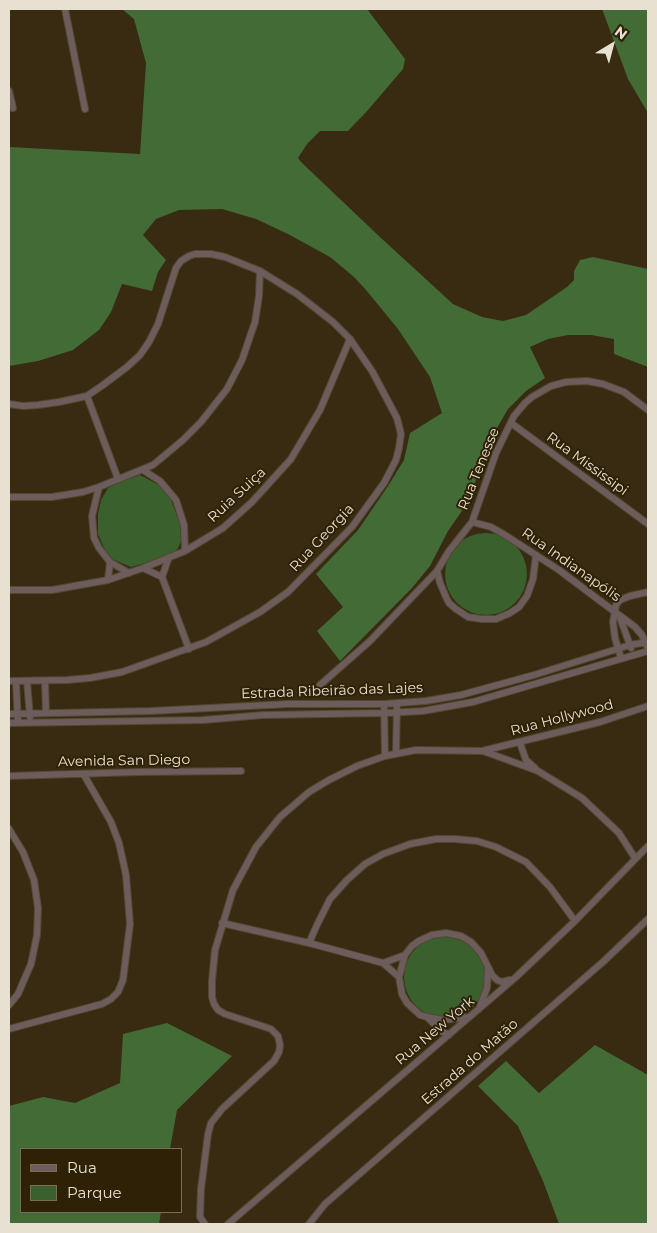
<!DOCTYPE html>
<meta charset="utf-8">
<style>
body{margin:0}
#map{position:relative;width:657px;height:1233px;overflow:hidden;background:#382b11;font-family:Montserrat,sans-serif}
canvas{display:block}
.frame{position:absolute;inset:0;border:10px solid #e8e0d1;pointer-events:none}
.legend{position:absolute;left:20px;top:1148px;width:162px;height:65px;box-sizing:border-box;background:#2e2106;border:1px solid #786d57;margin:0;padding:6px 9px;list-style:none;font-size:15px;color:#e8e0d1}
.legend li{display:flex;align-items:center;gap:10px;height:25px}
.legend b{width:25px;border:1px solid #786d57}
.north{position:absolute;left:587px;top:20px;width:50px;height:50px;-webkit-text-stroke:4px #2e2106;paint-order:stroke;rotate:37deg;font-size:14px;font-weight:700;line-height:20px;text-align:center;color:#e8e0d1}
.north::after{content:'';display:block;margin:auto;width:18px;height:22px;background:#e8e0d1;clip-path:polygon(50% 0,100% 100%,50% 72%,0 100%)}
</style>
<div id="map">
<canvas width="657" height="1233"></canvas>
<div class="frame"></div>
<ul class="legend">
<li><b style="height:6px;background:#6c5c5c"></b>Rua</li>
<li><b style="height:14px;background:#3a602e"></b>Parque</li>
</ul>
<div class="north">N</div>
</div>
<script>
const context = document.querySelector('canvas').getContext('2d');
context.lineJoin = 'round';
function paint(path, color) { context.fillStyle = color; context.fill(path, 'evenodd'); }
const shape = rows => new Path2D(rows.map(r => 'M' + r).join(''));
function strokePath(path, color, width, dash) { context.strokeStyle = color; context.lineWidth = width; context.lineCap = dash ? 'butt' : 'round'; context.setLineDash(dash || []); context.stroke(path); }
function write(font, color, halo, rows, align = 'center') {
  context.font = font + ' Montserrat,sans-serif'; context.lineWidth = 4; context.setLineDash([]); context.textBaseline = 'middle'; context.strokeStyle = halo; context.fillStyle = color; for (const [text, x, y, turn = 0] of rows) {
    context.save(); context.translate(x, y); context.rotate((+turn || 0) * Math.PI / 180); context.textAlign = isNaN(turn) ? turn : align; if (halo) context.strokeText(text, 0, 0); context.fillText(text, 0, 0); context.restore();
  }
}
paint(shape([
 [140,475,159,485,171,500,180,524,181,541,178,548,175,552,157,560,131,567,112,559,105,550,98,534,98,514,101,500,108,488,124,480],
 '445 574a41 41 0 1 1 82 0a41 41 0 1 1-82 0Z',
 '404 977a41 41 0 1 1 82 0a41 41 0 1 1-82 0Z'
]), '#3a602e');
paint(shape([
 [122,9,367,9,405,59,403,69,368,110,348,131,320,131,307,144,298,158,301,162,381,238,453,304,482,317,503,321,526,315,567,287,574,280,574,271,580,260,593,257,648,269,648,367,614,354,614,339,591,335,568,335,548,339,530,347,545,378,526,391,508,409,497,428,466,505,448,531,430,566,412,588,340,661,317,631,343,607,316,574,358,530,388,486,404,460,410,433,442,413,430,377,398,329,366,290,354,277,330,257,288,234,256,219,222,209,179,210,156,219,143,235,166,260,158,272,152,291,122,284,111,312,99,330,73,350,38,361,9,366,9,147,140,154,146,63,134,19],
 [602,9,648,9,648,113,628,79],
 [167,1023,232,1056,177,1110,170,1149,21,1149,21,1212,161,1212,159,1224,9,1224,9,1106,43,1097,75,1103,120,1083,123,1034],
 [595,1045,648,1075,648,1224,559,1224,543,1181,518,1126,478,1086,506,1061,539,1093]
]), '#426b36');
const minor = shape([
 [65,9,85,109],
 [9,91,13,108],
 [87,396,118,479],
 [9,404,23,406,38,405,59,402,87,396,103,385,127,367,140,355,149,342,158,324,176,268,181,261,189,256,195,254,211,254,225,257,260,271,297,294,333,322,350,339,372,371,397,418,401,434,399,448,396,460,384,483,352,527,288,592,260,612,206,642,122,672,90,678,67,680,9,681],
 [511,423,648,524],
 [143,470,160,481,176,500,184,525,185,551],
 [99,487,92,516,94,538,99,548,110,562,129,573],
 [9,497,52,497,83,492,99,487,153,465,183,440,201,422,227,389,242,360,255,322,259,296,260,271],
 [472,522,491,527,505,535,559,570,635,627,642,635,647,646],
 [143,568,162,577],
 [437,571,440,583,446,597,449,603,456,609,468,617,482,619,496,619,510,613,519,607,527,596,533,579,536,555],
 [162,577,189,649],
 [162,577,169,557],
 [108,580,110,562],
 [9,590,52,590,108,580,143,568,185,551,223,528,252,502,291,459,320,410,350,339],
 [619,615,631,648],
 [621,658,615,638,613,622,616,605,620,600,630,596,648,592],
 [16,681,18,723],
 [27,681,30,717],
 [45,681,46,713],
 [320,685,370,641,437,571,449,551,472,522,496,453,514,416,525,403,532,397,551,386,566,382,587,381,603,384,624,392,648,410],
 [384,704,385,756],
 [9,714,151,711,288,704,384,704,426,701,461,695,534,675,630,645,648,642],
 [9,723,203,720,263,715,385,713,423,711,473,702,648,651],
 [520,743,526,760,535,768],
 [483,751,538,771,582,798,619,833,635,858],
 [396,753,397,703],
 [9,776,138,772,241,771],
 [9,829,23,852,34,880,38,908,37,935,31,964,18,994,9,1005],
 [222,923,309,943,383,963,399,977],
 [309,943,317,925,330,899,347,880,365,864,383,854,410,844,436,839,455,839,477,841,496,847,526,862,550,887,575,921],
 [383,963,405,955],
 [479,1009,487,988,488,970],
 [427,1017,441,1031,449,1035],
 [469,1017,442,1020,427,1017,420,1015,407,1003,402,994,399,977,405,955,412,946,419,941,432,935,446,933,461,936,471,942,481,953,492,975,497,980,502,982,510,980],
 [9,1029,102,1004,111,999,118,992,123,980,130,924,126,875,119,843,111,822,84,775],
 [205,1224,200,1217,201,1189,208,1134,211,1123,222,1109,274,1061,279,1052,280,1045,278,1036,271,1029,225,1014,218,1010,214,1004,212,997,212,981,215,950,233,890,256,847,280,817,309,792,329,780,357,766,385,756,416,750,482,751,600,722,648,706],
 [228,1224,516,977,575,921,648,846],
 [309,1224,325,1204,604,961,648,919]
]);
strokePath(minor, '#544830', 8);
strokePath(minor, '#6c5c5c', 6);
write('14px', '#e8e0d1', '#2e2106', [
 ["Rua Mississipi",587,464,36],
 ["Rua Tenesse",479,469,-68],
 ["Ruia Suiça",237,495,-43],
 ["Rua Georgia",322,538,-47],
 ["Rua Indianapólis",571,565,35],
 ["Estrada Ribeirão das Lajes",332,691,-2],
 ["Rua Hollywood",562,718,-15],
 ["Avenida San Diego",124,761,-1],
 ["Rua New York",435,1031,-40],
 ["Estrada do Matão",470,1062,-41]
]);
</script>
